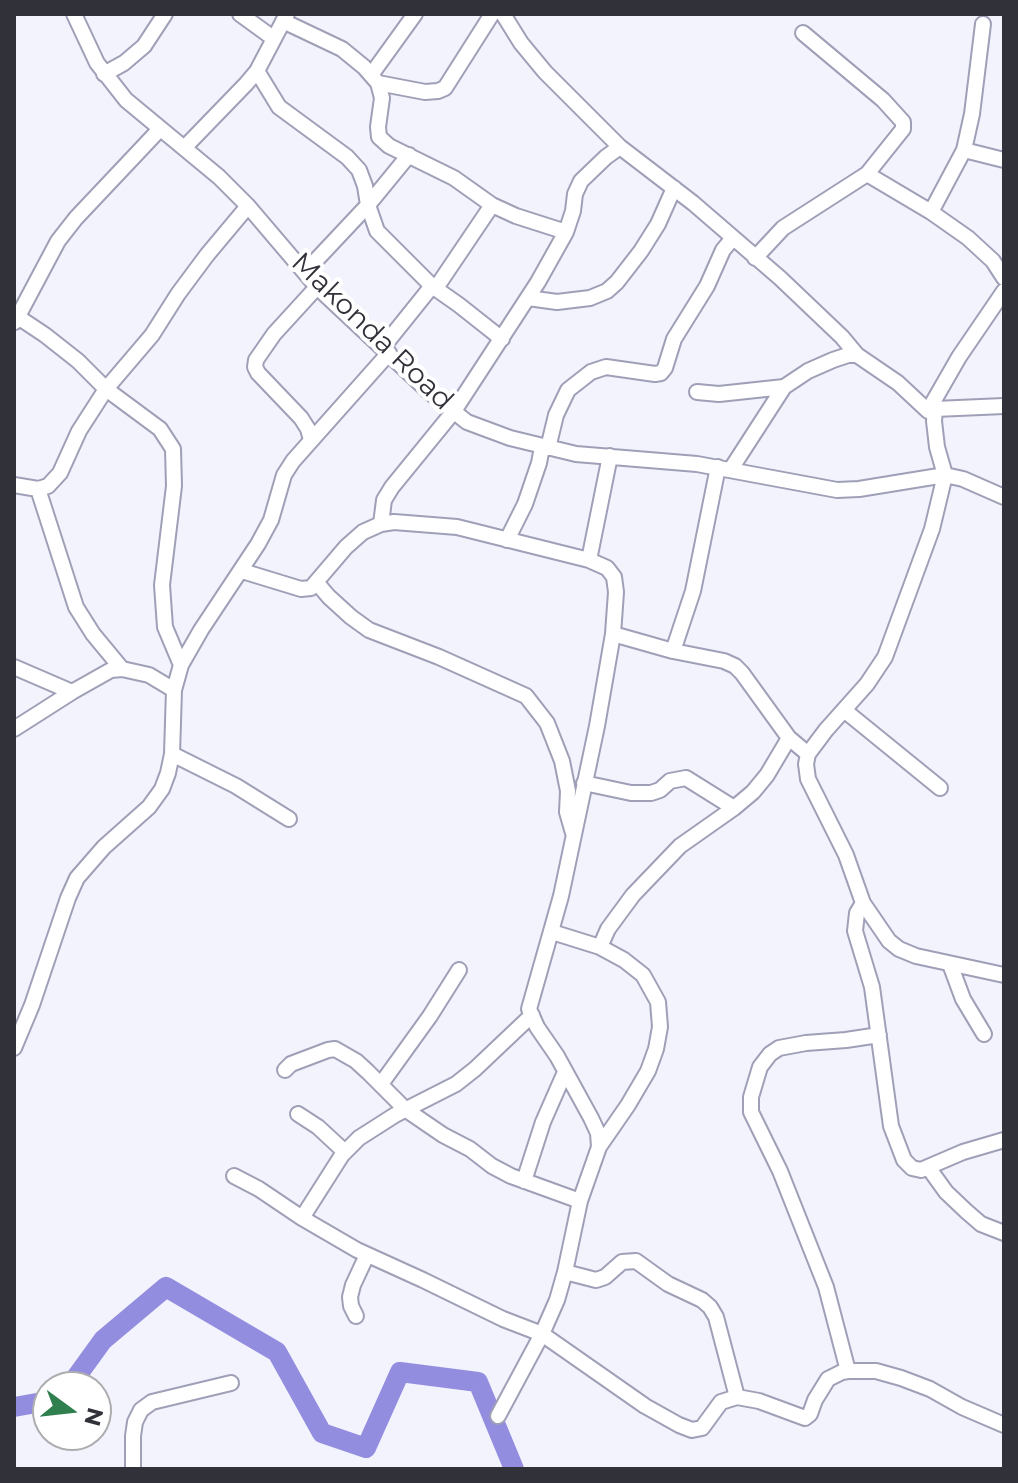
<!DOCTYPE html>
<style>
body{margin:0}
#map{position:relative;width:1018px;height:1483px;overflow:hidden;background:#f3f3fd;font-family:Montserrat,sans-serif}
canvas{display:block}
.frame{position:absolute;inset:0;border:16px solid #31313a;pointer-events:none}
.north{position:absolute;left:32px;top:1371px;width:80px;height:80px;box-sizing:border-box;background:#fff;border:2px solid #adadb0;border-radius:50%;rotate:105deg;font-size:22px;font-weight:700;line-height:32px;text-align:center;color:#31313a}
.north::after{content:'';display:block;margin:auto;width:28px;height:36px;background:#2f7f4f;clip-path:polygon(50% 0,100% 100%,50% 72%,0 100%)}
</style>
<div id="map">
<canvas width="1018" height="1483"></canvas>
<div class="frame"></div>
<div class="north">N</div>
</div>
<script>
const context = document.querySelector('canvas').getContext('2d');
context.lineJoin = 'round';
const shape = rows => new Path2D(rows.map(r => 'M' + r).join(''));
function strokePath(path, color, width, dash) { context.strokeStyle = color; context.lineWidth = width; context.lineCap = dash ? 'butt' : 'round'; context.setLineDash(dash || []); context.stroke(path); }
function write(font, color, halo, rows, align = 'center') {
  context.font = font + ' Montserrat,sans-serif'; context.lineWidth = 8; context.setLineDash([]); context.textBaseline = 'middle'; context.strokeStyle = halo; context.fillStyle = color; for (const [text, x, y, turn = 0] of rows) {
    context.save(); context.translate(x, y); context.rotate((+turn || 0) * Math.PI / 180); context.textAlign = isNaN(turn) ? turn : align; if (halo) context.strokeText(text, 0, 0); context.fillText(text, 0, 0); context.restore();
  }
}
strokePath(shape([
 [69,1387,103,1340,166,1287,277,1352,322,1433,366,1448,400,1372,478,1382,514,1469],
 [14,1407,48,1401]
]), '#938de0', 20);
const minor = shape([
 [74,14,97,63,126,100,219,177,248,206,317,287,428,391,467,422,510,438,576,454,697,464,837,490,859,489,945,475,963,479,1004,497],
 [240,14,273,38],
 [503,14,521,43,545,72,620,147,693,203,780,278,842,337,857,355,898,383,928,411],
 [283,21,342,49,364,67,378,83,382,98,378,127,379,137,389,146,454,178,492,205,516,216,566,232],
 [257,71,279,107,347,157,359,170,365,186,368,205,377,231,432,286,459,305,502,339],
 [104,74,124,63,144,46,165,14],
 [371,75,415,14],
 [378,83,425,92,438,91,445,88,492,14],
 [185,147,246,84,257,71,287,14],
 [964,150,1004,160],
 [867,174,931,212,968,238,993,261,1004,278],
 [931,212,964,150,972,114,983,24],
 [755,258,783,228,867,174,903,129,903,122,883,100,803,33],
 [305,272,368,205,409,155],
 [436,288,492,205],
 [1004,291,959,357,928,411,935,409,934,421,937,447,945,475,932,529,885,657,867,684,826,730,808,754,806,764,808,779,846,855,863,903,889,941,899,949,916,956,1004,975],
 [528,298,557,302,590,298,607,291,617,282,641,251,658,224,674,188],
 [18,317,45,335,78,361,106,389,160,429,173,449,174,486,162,585,165,627,181,665],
 [15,322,58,241,76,218,160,129],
 [383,347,432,286],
 [697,392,719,394,784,387],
 [935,409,1004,406],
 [311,440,308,429,301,418,258,373,255,367,256,360,274,334,317,287],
 [548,448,556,415,568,390,591,372,606,367,655,374,661,373,665,368,674,339,707,286,723,250,733,238],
 [731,469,784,387,808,371,833,360,848,355,857,355],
 [14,485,38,489,48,486,60,473,79,431,106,389,152,335,178,294,207,255,248,206],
 [38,489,76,607,93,634,122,669],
 [381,524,384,500,392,487,454,411,538,282,566,232,573,211,575,194,581,181,606,157,620,147],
 [507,540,525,504,539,463,542,447],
 [589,560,610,456],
 [242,571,301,589,311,588,346,547,363,532,381,524,394,522,457,527,589,560,607,568,614,577,616,592,613,634,597,726,561,896,529,1009,537,1027,557,1056,591,1118,598,1133,599,1147,580,1201,565,1272,557,1300,542,1334,498,1416],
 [317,583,329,597,351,617,369,630,439,657,526,696,547,723,562,761,568,791,567,812,573,833],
 [613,634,673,651,724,661,735,666,742,673,789,738,808,754],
 [673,651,693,591,718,467],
 [14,667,72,692],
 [844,710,940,788],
 [14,729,72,692,111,670,122,669,149,675,174,690],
 [172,754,236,786,289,819],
 [584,783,631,793,651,793,660,790,670,781,686,778,734,808],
 [863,903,857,913,855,931,872,987,891,1126,904,1160,912,1168,921,1170,963,1152,1004,1140],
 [552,932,600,947,624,960,643,975,658,1002,660,1027,656,1049,648,1071,628,1105,599,1147],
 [600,947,608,929,633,895,680,846,734,808,753,792,767,775,789,738],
 [950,964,963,999,984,1034],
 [14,1048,32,1005,68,898,77,878,104,847,149,807,162,789,168,773,172,754,174,690,181,665,201,630,258,544,271,520,284,475,293,461,389,353],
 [285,1070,291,1064,328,1050,335,1049,356,1061,368,1072,405,1109,443,1135,470,1149,492,1166,511,1176,580,1201],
 [381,1084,430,1016,459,970],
 [298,1114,318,1127,345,1152],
 [928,1167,946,1192,966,1211,981,1224,1004,1233],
 [234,1176,259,1189,302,1218,357,1250,423,1280,503,1319,542,1334,645,1406,679,1425,692,1430,702,1428,721,1402,737,1397,759,1401,805,1418,810,1414,815,1400,828,1379,842,1372,848,1371,876,1371,901,1378,930,1389,962,1407,1004,1425],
 [524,1181,543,1122,565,1072],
 [302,1218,342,1155,359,1138,395,1115,456,1084,475,1069,532,1015],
 [565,1272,596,1280,605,1277,622,1262,636,1261,668,1284,702,1300,710,1307,716,1317,737,1397],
 [356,1316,351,1306,350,1297,353,1285,367,1255],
 [848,1371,826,1287,780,1171,751,1112,751,1097,760,1067,770,1054,779,1048,806,1043,846,1040,879,1035],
 [133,1469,133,1436,135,1422,141,1410,152,1402,231,1383]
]);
strokePath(minor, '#9f9fb7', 18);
strokePath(minor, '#fff', 14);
write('28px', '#31313a', '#fff', [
 ["Makonda Road",372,332,44]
]);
</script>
